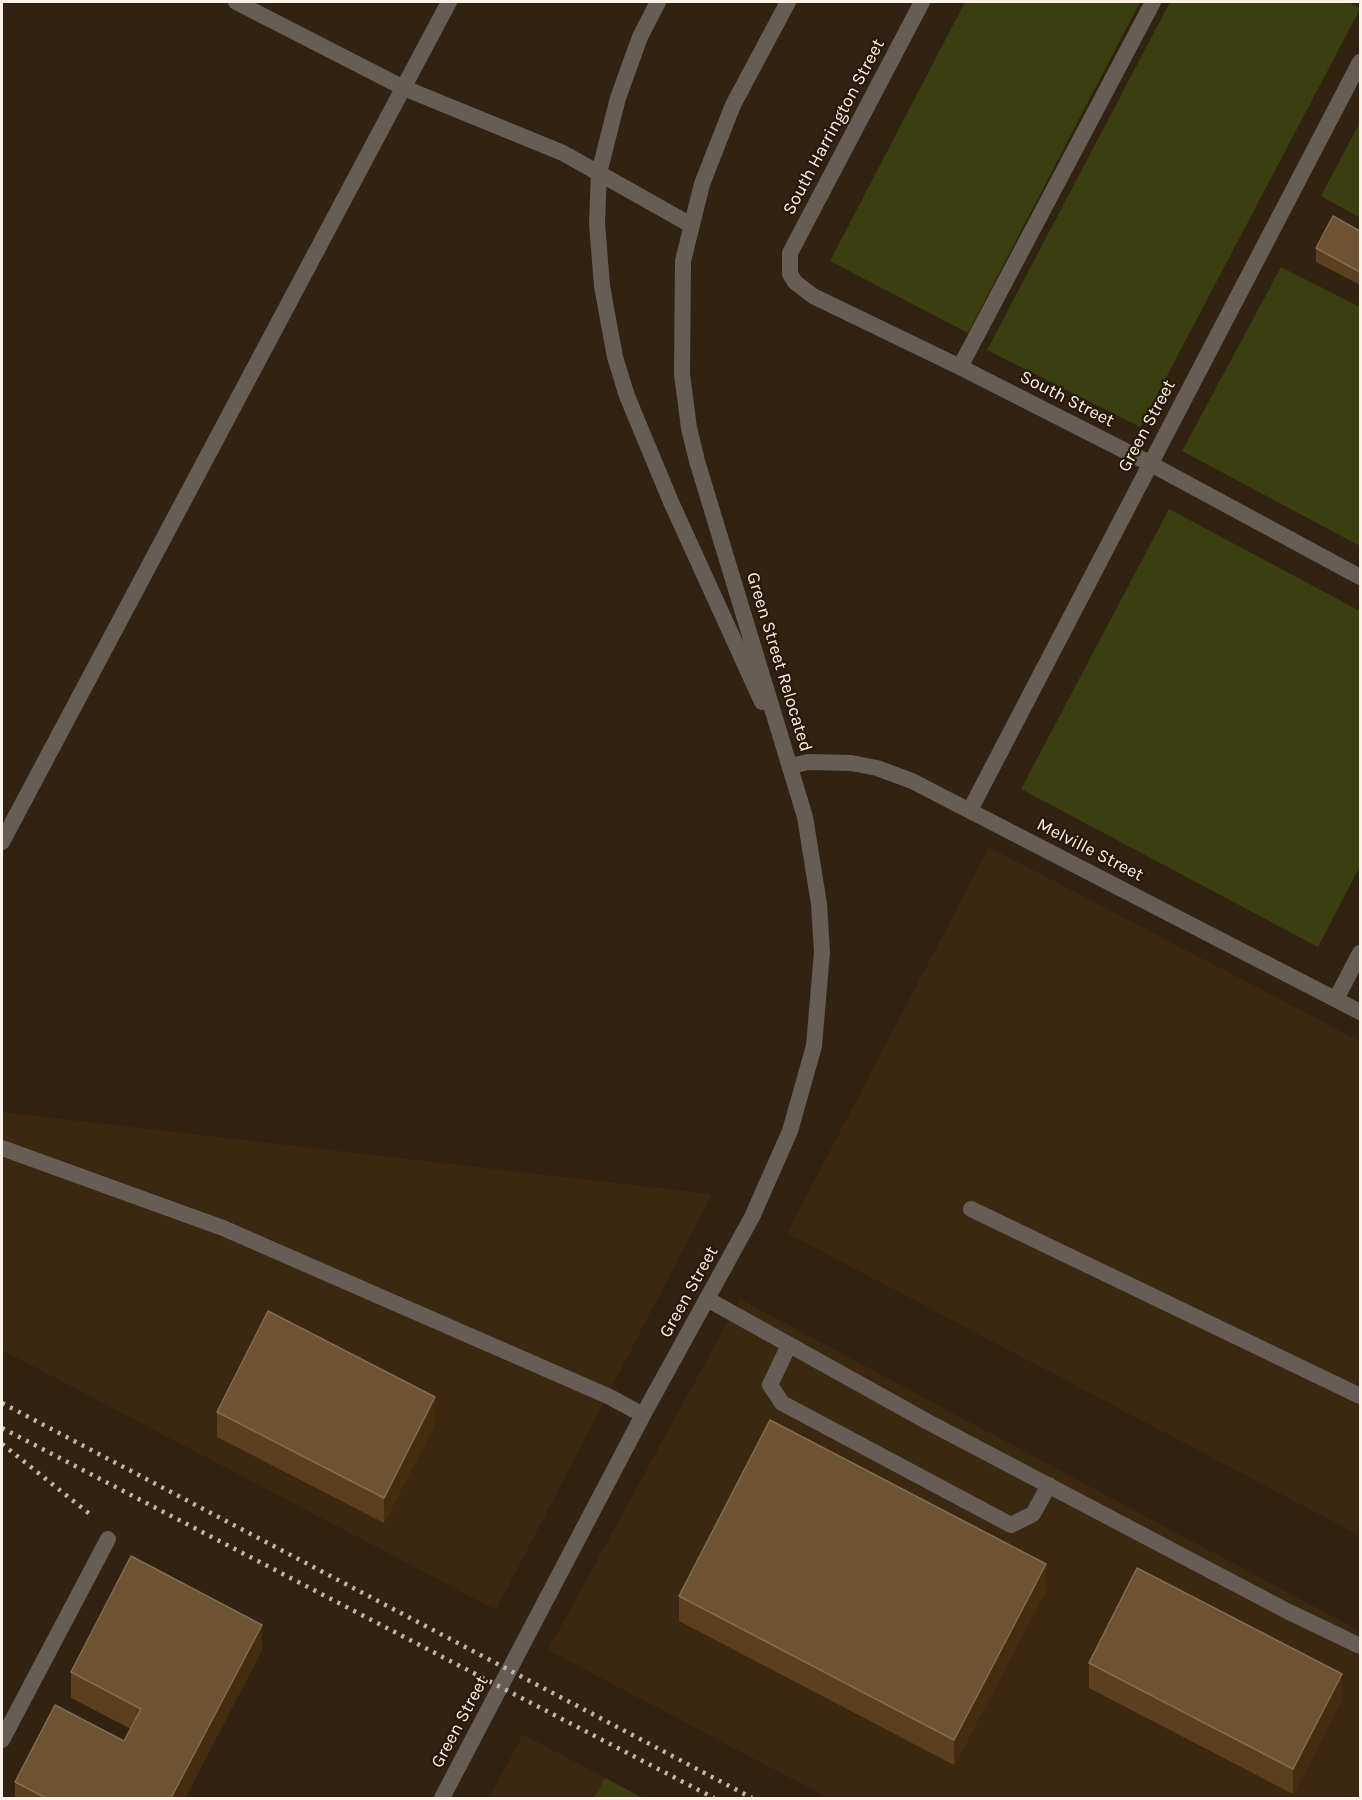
<!DOCTYPE html>
<style>
body{margin:0}
#map{position:relative;width:1362px;height:1800px;overflow:hidden;background:#322211;font-family:Karla,sans-serif}
canvas{display:block}
.frame{position:absolute;inset:0;border:3px solid #fdf2e8;pointer-events:none}
</style>
<div id="map">
<canvas width="1362" height="1800"></canvas>
<div class="frame"></div>
</div>
<script>
const context = document.querySelector('canvas').getContext('2d');
context.lineJoin = 'round';
function paint(path, color) { context.fillStyle = color; context.fill(path, 'evenodd'); }
const shape = rows => new Path2D(rows.map(r => 'M' + r).join(''));
function strokePath(path, color, width, dash) { context.strokeStyle = color; context.lineWidth = width; context.lineCap = dash ? 'butt' : 'round'; context.setLineDash(dash || []); context.stroke(path); }
function write(font, color, halo, rows, align = 'center') {
  context.font = font + ' Karla,sans-serif'; context.lineWidth = 4.5; context.setLineDash([]); context.textBaseline = 'middle'; context.strokeStyle = halo; context.fillStyle = color; for (const [text, x, y, turn = 0] of rows) {
    context.save(); context.translate(x, y); context.rotate((+turn || 0) * Math.PI / 180); context.textAlign = isNaN(turn) ? turn : align; if (halo) context.strokeText(text, 0, 0); context.fillText(text, 0, 0); context.restore();
  }
}
paint(shape([
 [989,847,1360,1041,1360,1536,787,1233],
 [2,1112,712,1194,496,1610,2,1350],
 [740,1299,1360,1631,1360,1798,828,1798,548,1650],
 [523,1734,643,1798,489,1798]
]), '#3c2710');
paint(shape([
 [965,2,1140,2,968,333,830,261],
 [1170,2,1349,2,1360,9,1140,427,987,350],
 [1360,122,1360,218,1321,196],
 [1281,267,1360,307,1360,546,1182,451],
 [1169,509,1360,611,1360,866,1318,947,1021,789],
 [605,1778,643,1798,594,1798]
]), '#393f0e');
strokePath(shape([
 [236,2,404,88,563,153,691,225],
 [960,367,1153,2],
 [2,842,449,2],
 [2,1148,223,1228,610,1397,643,1415],
 [971,1209,1360,1396],
 [707,1299,928,1422,1287,1611,1360,1646],
 [789,1345,770,1385,782,1403,1011,1525,1033,1514,1049,1485]
]), '#665e56', 16);
strokePath(shape([
 [922,2,790,253,790,274,795,282,813,296,960,367,1149,463,1360,577],
 [791,766,808,762,851,763,877,768,912,781,1360,1012],
 [970,810,1360,62],
 [1336,999,1360,953],
 [2,1740,108,1539]
]), '#665e56', 16);
strokePath(shape([
 [658,2,640,37,618,98,599,173,597,223,602,286,615,357,627,396,671,502,762,702],
 [442,1798,643,1415,752,1217,790,1131,814,1046,822,952,819,904,805,817,697,461,689,428,682,374,683,261,702,184,733,105,788,2]
]), '#665e56', 16);
strokePath(shape([
 [2,1403,752,1798],
 [2,1428,714,1798],
 [2,1444,91,1515]
]), '#c2b5a9', 4.5, [3, 6]);
paint(shape([
 [1360,231,1360,285,1316,262,1316,248],
 [217,1412,435,1423,384,1523,217,1437],
 [1046,1590,954,1765,679,1621,679,1596],
 [262,1650,185,1798,15,1798,15,1782,124,1741,131,1729,71,1698,71,1672],
 [1089,1663,1342,1699,1293,1794,1089,1688]
]), '#5b3f1e');
paint(shape([
 [435,1397,435,1423,384,1523,384,1498],
 [1046,1564,1046,1590,954,1765,954,1740],
 [262,1625,262,1650,185,1798,171,1798],
 [1342,1674,1342,1699,1293,1794,1293,1769]
]), '#432c10');
const building = shape([
 [1333,216,1360,231,1360,272,1316,248,1333,216],
 [268,1311,435,1397,384,1498,217,1412,268,1311],
 [770,1420,1046,1564,954,1740,679,1596,770,1420],
 [131,1556,262,1625,171,1798,46,1798,15,1782,55,1705,124,1741,141,1709,71,1672,131,1556],
 [1137,1568,1342,1674,1293,1769,1089,1663,1137,1568]
]);
paint(building, '#6d5334');
strokePath(building, '#836c50', 1.5);
write('18px', '#fdf2e8', '#281808', [
 ["South Harrington Street",834,127,-62],
 ["South Street",1067,399,27],
 ["Green Street",1147,426,-62],
 ["Green Street Relocated",779,662,73],
 ["Melville Street",1090,850,27],
 ["Green Street",689,1292,-61],
 ["Green Street",460,1722,-62]
]);
</script>
